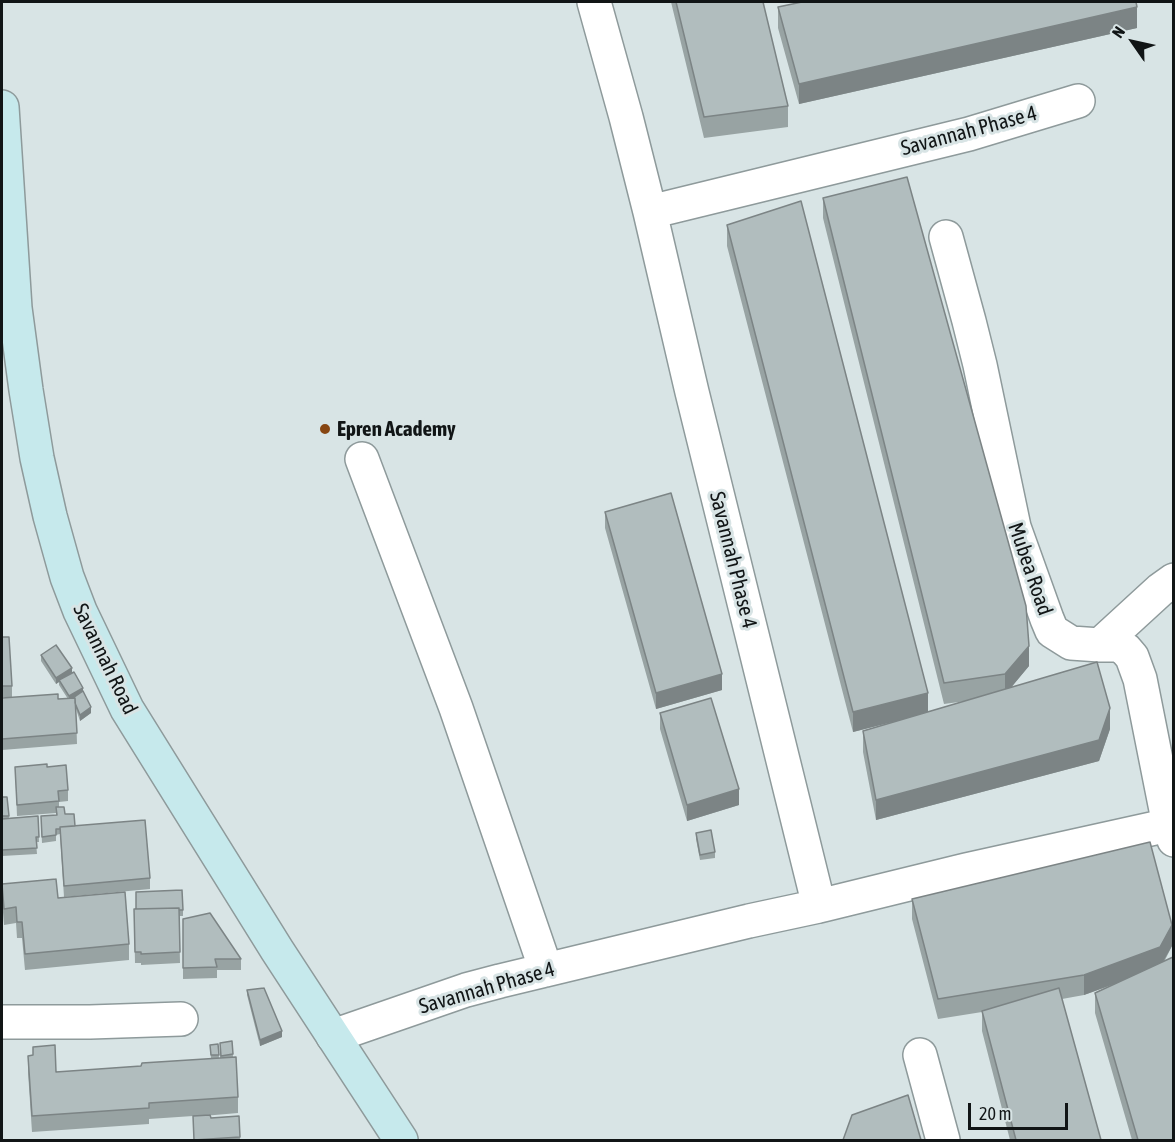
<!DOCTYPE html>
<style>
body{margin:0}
#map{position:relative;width:1175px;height:1142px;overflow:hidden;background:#d8e4e5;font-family:"Asap Condensed",sans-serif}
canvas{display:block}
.frame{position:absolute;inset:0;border:3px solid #111516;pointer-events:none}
.north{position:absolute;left:1103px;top:12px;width:60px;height:60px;-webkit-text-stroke:4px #d8e4e5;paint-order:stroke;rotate:304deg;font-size:16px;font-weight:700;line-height:24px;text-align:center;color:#111516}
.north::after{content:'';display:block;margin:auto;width:21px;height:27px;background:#111516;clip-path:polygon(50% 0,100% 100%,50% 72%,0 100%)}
.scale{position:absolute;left:968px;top:1103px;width:100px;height:27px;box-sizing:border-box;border:3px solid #111516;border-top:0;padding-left:8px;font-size:18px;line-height:21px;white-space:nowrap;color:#111516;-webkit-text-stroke:4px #d8e4e5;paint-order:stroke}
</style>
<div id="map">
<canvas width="1175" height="1142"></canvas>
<div class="frame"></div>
<div class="north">N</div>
<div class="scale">20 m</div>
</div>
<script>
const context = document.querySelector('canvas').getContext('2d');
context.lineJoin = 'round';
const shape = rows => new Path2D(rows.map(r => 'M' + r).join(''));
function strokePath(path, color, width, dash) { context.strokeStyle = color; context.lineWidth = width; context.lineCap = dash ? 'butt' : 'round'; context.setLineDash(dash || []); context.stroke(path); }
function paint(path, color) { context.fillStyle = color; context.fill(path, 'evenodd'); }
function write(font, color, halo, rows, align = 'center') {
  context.font = font + ' "Asap Condensed",sans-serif'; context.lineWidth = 6; context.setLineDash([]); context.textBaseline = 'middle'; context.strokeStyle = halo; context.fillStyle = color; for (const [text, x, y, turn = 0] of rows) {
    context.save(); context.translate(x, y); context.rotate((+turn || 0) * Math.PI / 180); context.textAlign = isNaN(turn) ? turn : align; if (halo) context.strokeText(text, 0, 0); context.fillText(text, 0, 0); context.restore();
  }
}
const minor = shape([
 [594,2,626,117,650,212,692,392,819,906],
 [650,212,969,134,1078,101],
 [946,237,969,321,980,365,1014,527,1047,619,1052,631,1071,643,1100,645,1119,645,1126,650,1132,657,1140,679,1169,825,1174,840],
 [362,459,456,708,546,970],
 [1100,645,1160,590,1174,580],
 [2,1022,90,1022,181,1019],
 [333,1036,466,990,500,981,749,921,819,906,966,870,1169,825],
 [920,1055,943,1140]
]);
const secondary = shape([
 [2,107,15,308,26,390,37,458,50,516,67,577,80,611,127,709,277,950,401,1140]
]);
strokePath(minor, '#8e9a9b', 36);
strokePath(secondary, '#8e9a9b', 36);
strokePath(minor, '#fff', 33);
strokePath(secondary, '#c6e9ec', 33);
paint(shape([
 [671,2,763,2,788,106,788,127,704,138],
 [778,7,1137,28,799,104,778,28],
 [823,198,1029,666,1011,687,1110,729,1099,761,876,820,863,752,863,731,892,722,853,732,727,246,727,225,928,712,966,701,944,704,823,218],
 [605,512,722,690,656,709,605,528],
 [2,637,12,686,12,697,2,697],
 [41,655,72,673,83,691,91,713,80,721,76,709,77,744,2,750,2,698,68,699,59,685,59,682,56,684,41,661],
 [660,713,739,805,687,821,660,729],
 [15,767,47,767,68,790,68,801,59,802,59,807,65,814,75,826,150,878,150,889,64,897,60,834,56,835,56,841,42,843,41,822,56,815,56,813,17,816],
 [2,797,7,797,9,818,38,816,39,842,36,842,37,854,2,856],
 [696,833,715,852,715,858,700,860,696,839],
 [2,884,58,898,129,944,129,960,25,970,22,938,17,938,16,923,4,925,2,900],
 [912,899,1172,946,1164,962,1173,1140,1132,1140,1095,1013,1095,993,1112,985,1084,995,1062,999,1101,1140,1010,1140,982,1031,982,1012,938,1019,912,919],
 [134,909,183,910,183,916,179,916,180,963,141,965,141,963,135,963],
 [183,919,241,959,241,970,217,970,217,978,183,979],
 [247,990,282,1037,260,1046,247,995],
 [232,1041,233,1057,238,1097,238,1113,203,1116,211,1118,239,1116,240,1140,194,1140,193,1116,149,1119,149,1124,32,1132,28,1072,28,1056,56,1072,141,1066,211,1059,210,1045,218,1044,219,1058,220,1058,220,1043]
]), '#98a3a3');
paint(shape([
 [1137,7,1137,28,799,104,799,84],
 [1029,646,1029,666,1005,695,1005,674],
 [72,668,72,673,59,680,59,682,56,684,56,678],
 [722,674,722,690,656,709,656,693],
 [83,688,83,694,69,701,69,696],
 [928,693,928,713,853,732,853,712],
 [91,707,91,713,80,721,80,715],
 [1110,708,1110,729,1099,761,876,820,876,800],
 [739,789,739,805,687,821,687,805],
 [1172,925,1172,946,1160,967,1084,995,1084,975],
 [282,1031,282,1037,260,1046,260,1040]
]), '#7c8485');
const building = shape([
 [676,2,763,2,788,106,704,117,676,2],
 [802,2,1136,2,1137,7,799,84,778,7,802,2],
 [907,177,1026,606,1029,646,1005,674,944,683,823,198,907,177],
 [801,201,928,693,853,712,727,225,801,201],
 [671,493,722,674,656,693,605,512,671,493],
 [2,637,9,637,12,686,2,686,2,637],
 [56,645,72,668,56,678,41,655,56,645],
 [1097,662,1110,708,1099,740,876,800,863,731,1097,662],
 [74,672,83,688,69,696,59,680,74,672],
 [83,691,91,707,80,715,75,703,75,698,73,698,83,691],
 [58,694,58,699,75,698,77,733,2,739,2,698,58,694],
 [711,698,739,789,687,805,660,713,711,698],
 [47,764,47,767,66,765,68,790,58,791,59,801,17,805,15,767,47,764],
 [2,797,7,797,9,816,2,816,2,797],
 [56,807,64,807,65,814,74,814,75,826,60,827,60,829,56,829,56,835,42,837,41,816,57,815,56,807],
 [38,816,39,837,36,837,37,848,2,850,2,819,38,816],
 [145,820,150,878,64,886,60,827,145,820],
 [711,830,715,852,700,855,696,833,711,830],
 [1150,842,1172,925,1160,947,1084,975,938,999,912,899,1150,842],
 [56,879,58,898,125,892,129,944,25,954,22,922,17,922,16,907,4,909,2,884,56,879],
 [182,890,183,910,179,910,179,908,136,909,136,892,182,890],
 [179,908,180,952,141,954,141,952,135,952,134,909,179,908],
 [210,913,241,959,215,959,217,967,183,968,183,919,210,913],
 [1173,957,1173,1140,1138,1140,1095,993,1173,957],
 [264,988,282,1031,260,1040,247,990,264,988],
 [1059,988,1101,1140,1016,1140,982,1011,1059,988],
 [232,1041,233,1054,221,1056,220,1043,232,1041],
 [218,1044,219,1055,211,1055,210,1045,218,1044],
 [55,1045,56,1072,141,1066,142,1063,236,1057,238,1097,149,1103,149,1108,32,1116,28,1056,33,1055,33,1047,55,1045],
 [908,1095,921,1140,843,1140,852,1115,908,1095],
 [210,1115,211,1118,239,1116,240,1137,194,1140,193,1116,210,1115]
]);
paint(building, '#b1bdbe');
strokePath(building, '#7c8485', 1.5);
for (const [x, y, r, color] of [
 [325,429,6,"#874612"]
]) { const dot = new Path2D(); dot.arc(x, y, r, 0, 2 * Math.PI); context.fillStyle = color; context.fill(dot); strokePath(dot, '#d8e4e5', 2); }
write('21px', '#111516', '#d8e4e5', [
 ["Savannah Phase 4",969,131,-15],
 ["Savannah Phase 4",733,560,76],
 ["Mubea Road",1030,569,71],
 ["Savannah Road",105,659,64],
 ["Savannah Phase 4",487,988,-16]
]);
write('bold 21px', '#111516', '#d8e4e5', [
 ["Epren Academy",337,429]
], 'left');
</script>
